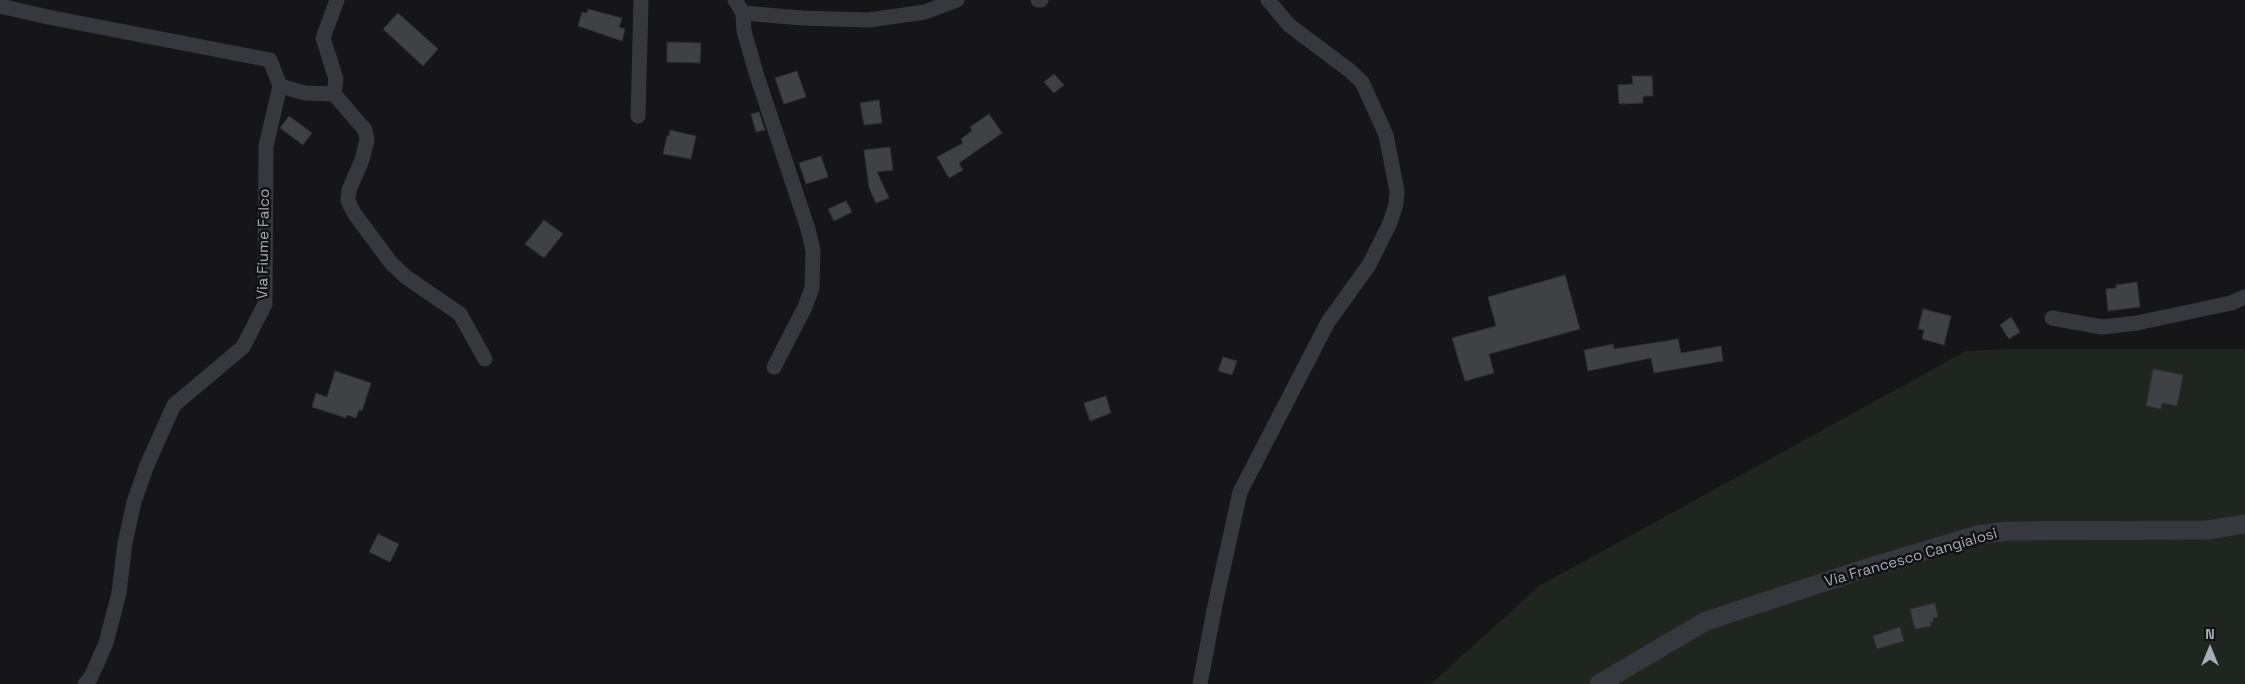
<!DOCTYPE html>
<style>
body{margin:0}
#map{position:relative;width:2245px;height:684px;overflow:hidden;background:#161618;font-family:"Space Grotesk",sans-serif}
canvas{display:block}
.north{position:absolute;left:2185px;top:624px;width:50px;height:50px;-webkit-text-stroke:4px #111113;paint-order:stroke;rotate:0deg;font-size:14px;font-weight:700;line-height:20px;text-align:center;color:#a8adb8}
.north::after{content:'';display:block;margin:auto;width:18px;height:22px;background:#a8adb8;clip-path:polygon(50% 0,100% 100%,50% 72%,0 100%)}
</style>
<div id="map">
<canvas width="2245" height="684"></canvas>
<div class="north">N</div>
</div>
<script>
const context = document.querySelector('canvas').getContext('2d');
context.lineJoin = 'round';
function paint(path, color) { context.fillStyle = color; context.fill(path, 'evenodd'); }
const shape = rows => new Path2D(rows.map(r => 'M' + r).join(''));
function strokePath(path, color, width, dash) { context.strokeStyle = color; context.lineWidth = width; context.lineCap = dash ? 'butt' : 'round'; context.setLineDash(dash || []); context.stroke(path); }
function write(font, color, halo, rows, align = 'center') {
  context.font = font + ' "Space Grotesk",sans-serif'; context.lineWidth = 5; context.setLineDash([]); context.textBaseline = 'middle'; context.strokeStyle = halo; context.fillStyle = color; for (const [text, x, y, turn = 0] of rows) {
    context.save(); context.translate(x, y); context.rotate((+turn || 0) * Math.PI / 180); context.textAlign = isNaN(turn) ? turn : align; if (halo) context.strokeText(text, 0, 0); context.fillText(text, 0, 0); context.restore();
  }
}
paint(shape([
 [2006,349,2245,349,2245,684,1431,684,1539,586,1966,351]
]), '#1e261f');
const building = shape([
 [588,9,622,18,619,27,625,29,622,41,578,26,582,12,587,13,588,9],
 [398,13,438,49,423,66,383,29,398,13],
 [667,42,701,43,700,63,667,62,667,42],
 [797,71,806,97,784,104,775,78,797,71],
 [1054,74,1064,85,1054,93,1044,82,1054,74],
 [1632,76,1652,76,1653,96,1643,96,1643,103,1619,104,1618,85,1633,84,1632,76],
 [879,100,882,123,864,125,860,103,879,100],
 [759,112,765,130,756,132,751,114,759,112],
 [989,114,1002,133,959,163,963,170,949,178,937,157,963,143,961,139,972,131,970,127,989,114],
 [289,116,312,133,303,145,280,128,289,116],
 [670,130,696,136,691,159,663,154,667,136,669,136,670,130],
 [890,147,893,170,877,172,889,198,876,203,869,188,864,150,890,147],
 [821,156,828,177,806,184,799,163,821,156],
 [846,201,852,212,834,221,828,209,846,201],
 [544,220,563,234,544,258,525,244,544,220],
 [1565,275,1580,329,1489,354,1494,373,1465,381,1452,338,1496,326,1488,297,1565,275],
 [2137,282,2140,307,2108,311,2106,289,2116,288,2116,285,2137,282],
 [1923,309,1951,316,1944,345,1922,339,1924,330,1918,329,1923,309],
 [2011,317,2020,332,2009,339,2000,325,2011,317],
 [1678,339,1681,353,1721,346,1723,361,1654,373,1651,358,1588,371,1584,350,1613,344,1614,349,1678,339],
 [1223,357,1237,361,1232,375,1218,371,1223,357],
 [2153,369,2183,375,2177,406,2162,403,2161,409,2146,406,2153,369],
 [335,371,371,383,362,411,359,410,356,418,347,415,346,418,312,407,316,393,327,397,335,371],
 [1106,396,1111,413,1090,421,1084,403,1106,396],
 [378,534,399,544,390,562,369,552,378,534],
 [1935,603,1938,617,1933,618,1934,622,1930,622,1931,626,1915,629,1910,609,1935,603],
 [1900,627,1904,641,1877,649,1873,636,1900,627]
]);
paint(building, '#404145');
strokePath(building, '#303034', 1);
strokePath(shape([
 [735,0,743,13,802,18,869,20,925,12,957,0],
 [1038,0,1041,0],
 [0,6,48,17,270,60,280,86],
 [743,13,744,31,756,73,808,229,813,250,812,288,805,307,774,367],
 [334,94,365,130,367,140,362,160,349,190,348,201,354,213,391,263,406,277,460,314,485,359],
 [638,116,641,0],
 [2052,318,2102,327,2137,323,2231,303,2245,297],
 [85,684,91,677,106,643,119,593,125,543,134,502,147,465,174,405,243,347,265,304,266,146,280,86,305,93,334,94,336,79,323,38,337,0],
 [1200,684,1215,605,1240,492,1328,322,1369,265,1390,223,1396,204,1397,191,1386,135,1362,82,1349,70,1289,25,1268,0]
]), '#37383d', 15);
strokePath(shape([
 [1599,684,1706,621,1870,567,1977,535,2007,531,2208,530,2245,524]
]), '#37383d', 19);
write('15px', '#a8adb8', '#111113', [
 ["Via Fiume Falco",264,244,-89],
 ["Via Francesco Cangialosi",1911,558,-16]
]);
</script>
